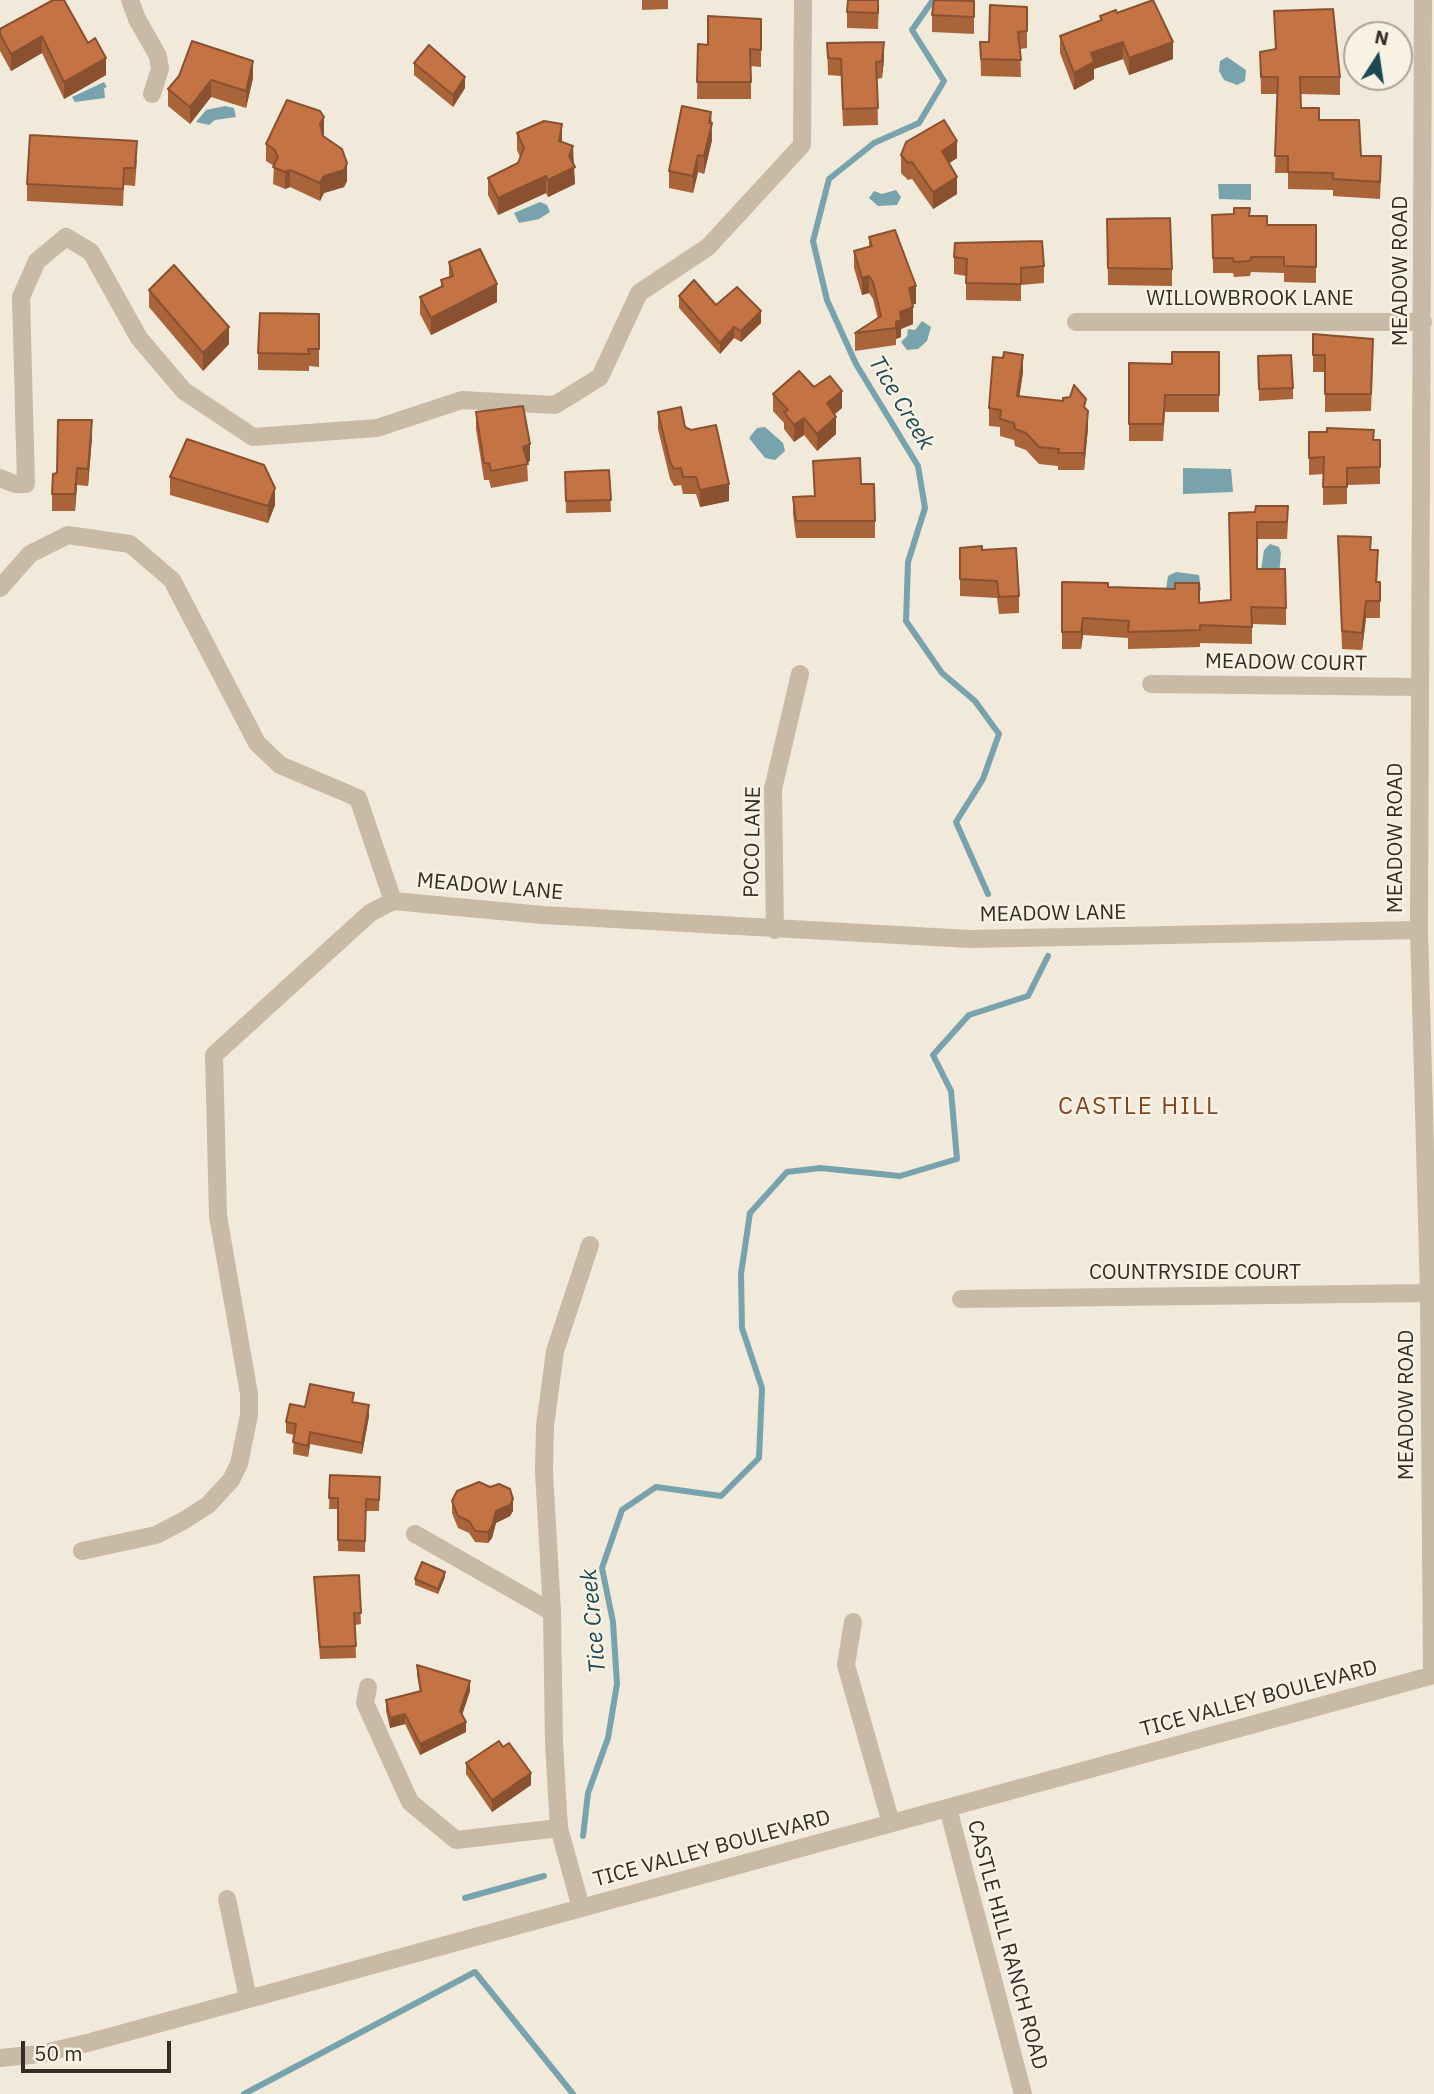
<!DOCTYPE html>
<style>
body{margin:0}
#map{position:relative;width:1434px;height:2094px;overflow:hidden;background:#f1e9d9;font-family:"IBM Plex Sans",sans-serif}
canvas{display:block}
.north{position:absolute;left:1343px;top:21px;width:70px;height:70px;box-sizing:border-box;background:#f8f2e5;border:2px solid #aaa399;border-radius:50%;rotate:12deg;font-size:19px;font-weight:700;line-height:28px;text-align:center;color:#342c26}
.north::after{content:'';display:block;margin:auto;width:24px;height:32px;background:#1d4954;clip-path:polygon(50% 0,100% 100%,50% 72%,0 100%)}
.scale{position:absolute;left:21px;top:2041px;width:150px;height:32px;box-sizing:border-box;border:4px solid #342c26;border-top:0;padding-left:9px;font-size:21px;line-height:24px;white-space:nowrap;color:#342c26;-webkit-text-stroke:5px #f8f2e5;paint-order:stroke}
</style>
<div id="map">
<canvas width="1434" height="2094"></canvas>
<div class="north">N</div>
<div class="scale">50 m</div>
</div>
<script>
const context = document.querySelector('canvas').getContext('2d');
context.lineJoin = 'round';
function paint(path, color) { context.fillStyle = color; context.fill(path, 'evenodd'); }
const shape = rows => new Path2D(rows.map(r => 'M' + r).join(''));
function strokePath(path, color, width, dash) { context.strokeStyle = color; context.lineWidth = width; context.lineCap = dash ? 'butt' : 'round'; context.setLineDash(dash || []); context.stroke(path); }
function write(font, color, halo, rows, align = 'center') {
  context.font = font + ' "IBM Plex Sans",sans-serif'; context.lineWidth = 5; context.setLineDash([]); context.textBaseline = 'middle'; context.strokeStyle = halo; context.fillStyle = color; for (const [text, x, y, turn = 0] of rows) {
    context.save(); context.translate(x, y); context.rotate((+turn || 0) * Math.PI / 180); context.textAlign = isNaN(turn) ? turn : align; if (halo) context.strokeText(text, 0, 0); context.fillText(text, 0, 0); context.restore();
  }
}
paint(shape([
 [1227,57,1246,70,1245,81,1237,85,1224,80,1219,71,1220,61],
 [104,82,107,87,104,88,105,98,75,102,72,97],
 [225,106,234,108,236,117,215,120,209,125,196,122,206,110],
 [1218,184,1251,184,1251,200,1219,199],
 [896,190,901,197,897,205,878,206,869,198,874,191,882,194],
 [540,202,547,205,550,212,539,219,519,223,514,213],
 [922,321,931,327,927,341,918,349,907,350,901,342,907,336,908,329,915,330],
 [765,427,783,443,785,451,775,460,765,458,749,438,757,428],
 [1183,468,1231,469,1233,492,1183,494],
 [1270,544,1279,547,1281,553,1279,575,1261,570,1264,550],
 [1176,572,1199,575,1201,590,1197,593,1170,594,1166,589,1168,576]
]), '#78a3ad');
strokePath(shape([
 [933,0,912,30,944,81,919,123,874,143,829,179,813,241,827,300,856,364,918,466,925,508,908,562,906,621,942,673,975,701,999,734,983,779,956,822,988,894],
 [583,1836,588,1793,608,1738,617,1684,613,1622,602,1568,622,1510,656,1487,721,1496,759,1458,762,1388,742,1328,741,1274,750,1213,787,1172,820,1168,900,1176,957,1159,951,1091,933,1055,969,1015,1028,996,1048,956],
 [465,1898,544,1876],
 [244,2094,475,1972,573,2094]
]), '#78a3ad', 6);
strokePath(shape([
 [130,0,137,19,158,56,160,69,152,94],
 [1423,0,1419,930,1429,1293,1432,1675],
 [1076,322,1423,322],
 [0,478,15,484,26,484,21,297,37,261,66,237,91,252,139,338,184,391,253,437,377,428,462,400,555,405,600,377,639,293,708,247,802,145,803,0],
 [0,588,30,554,68,535,130,544,172,580,257,743,280,765,358,798,393,901],
 [1151,684,1420,687],
 [775,930,773,789,800,674],
 [961,1299,1429,1293],
 [415,1534,552,1612,554,1743,559,1828],
 [82,1551,156,1535,183,1521,208,1505,231,1480,239,1464,249,1415,249,1394,218,1216,214,1055,370,913,393,901,543,915,969,939,1419,930],
 [552,1612,544,1472,545,1426,555,1351,590,1245],
 [853,1622,846,1665,891,1823],
 [368,1687,365,1703,410,1802,456,1840,559,1828,581,1908],
 [948,1808,1023,2094],
 [227,1899,248,1998],
 [0,2058,40,2054,91,2042,1434,1675]
]), '#c8baa5', 18);
paint(shape([
 [53,0,106,75,64,99,42,53,11,71,0,51,0,29],
 [642,0,668,0,668,9,642,10],
 [879,0,878,29,847,28,847,12],
 [974,1,974,34,932,32,932,15],
 [1027,7,1027,48,1020,49,1021,77,981,76,980,42,989,42],
 [1274,11,1340,77,1340,95,1301,94,1301,108,1319,120,1381,174,1380,199,1333,196,1333,190,1288,189,1288,173,1275,173,1277,94,1261,94,1260,52,1275,49],
 [1117,13,1173,59,1129,75,1123,59,1094,69,1094,79,1074,90,1060,53,1060,36,1100,20,1100,16],
 [761,19,761,67,751,66,751,99,697,99,698,44,708,45],
 [827,43,884,59,882,78,877,79,878,125,843,126,841,76,828,75],
 [414,63,465,88,453,107,414,75],
 [179,76,253,78,246,108,211,97,190,124,168,106,168,89],
 [711,112,712,140,704,174,698,172,693,193,669,188,669,171],
 [517,133,562,142,573,164,575,184,548,197,546,193,498,215,488,195,488,178,518,163,520,157,517,150],
 [324,135,323,136,347,181,344,187,324,193,320,201,290,187,285,189,273,184,274,166,266,161,266,144],
 [901,155,957,158,949,163,957,194,933,209,912,179,908,180,901,173],
 [137,159,135,186,124,185,123,206,27,201,27,184],
 [1212,215,1250,216,1267,225,1316,225,1316,283,1284,282,1284,273,1251,272,1250,276,1234,277,1233,273,1213,273],
 [1107,219,1172,269,1172,286,1108,285],
 [869,237,916,304,913,304,913,324,901,329,901,337,896,339,896,345,855,351,855,333,878,319,873,299,869,293,862,295,854,268,854,251,869,247],
 [954,257,1044,266,1044,283,1021,285,1021,301,966,300,966,276,954,274],
 [449,262,497,302,431,335,420,314,420,297,441,287,441,280,449,277],
 [149,290,229,344,203,371,149,307],
 [679,296,716,305,761,323,741,342,734,338,720,354,679,308],
 [319,314,319,367,309,366,309,371,258,370,258,353],
 [1219,352,1219,412,1165,412,1163,441,1129,441,1129,363,1172,364],
 [1313,355,1373,356,1371,411,1325,412,1325,372,1313,372],
 [1258,356,1293,388,1293,399,1259,401],
 [1003,358,1023,372,1019,396,1086,409,1088,428,1084,470,1058,470,1058,466,1039,464,1026,450,1015,446,1014,440,1000,436,1000,427,989,426,989,408],
 [814,387,842,408,835,414,836,434,817,451,804,435,794,442,784,429,784,423,773,411,773,394],
 [476,412,530,461,527,462,528,481,491,488,489,480,484,480,476,429],
 [658,412,685,427,729,501,700,507,696,494,683,494,681,485,674,486,670,479,658,429],
 [1327,428,1374,440,1380,440,1380,484,1347,485,1347,504,1323,505,1323,474,1309,475,1309,432,1327,432],
 [92,437,88,486,77,485,75,511,52,511,52,494,57,473],
 [813,461,861,484,875,521,875,538,796,538,793,514,793,497,814,496],
 [609,470,611,512,566,513,565,472],
 [170,477,275,505,268,523,170,495],
 [1255,512,1288,523,1287,539,1257,539,1257,569,1286,608,1286,625,1252,624,1252,644,1200,643,1200,647,1128,649,1128,638,1083,635,1081,649,1062,649,1062,582,1108,587,1199,603,1230,600],
 [1338,536,1371,550,1378,567,1377,582,1380,582,1380,618,1366,618,1362,650,1342,649],
 [960,548,982,550,1019,596,1019,613,999,614,997,598,960,596],
 [354,1402,369,1416,362,1454,310,1444,308,1457,293,1454,294,1435,286,1433,286,1422,305,1407],
 [330,1475,380,1477,379,1511,366,1511,365,1552,338,1551,338,1509,329,1509],
 [452,1501,513,1511,510,1516,496,1523,492,1538,488,1543,475,1542,469,1533,458,1528,452,1513],
 [359,1575,361,1624,355,1625,356,1658,320,1659,314,1577],
 [445,1577,438,1594,415,1585,415,1579],
 [417,1665,470,1691,462,1715,466,1732,420,1755,405,1724,390,1728,386,1711,386,1700,420,1692,417,1675],
 [503,1747,531,1785,492,1812,466,1774,466,1763]
]), '#a9643a');
paint(shape([
 [42,36,42,53,11,71,11,54],
 [884,42,884,59,882,78,882,61],
 [1123,42,1123,59,1094,69,1094,79,1074,90,1074,73,1091,53],
 [1173,42,1173,59,1129,75,1129,58],
 [106,58,106,75,64,99,64,82],
 [253,61,253,78,246,108,246,91],
 [465,77,465,88,453,107,453,95],
 [211,80,211,97,190,124,190,107],
 [711,112,712,140,704,174,704,156],
 [324,117,324,135,320,141,320,124],
 [562,124,562,141,559,159,559,141],
 [957,141,957,158,942,168,942,151],
 [573,146,575,184,548,197,548,180,569,156],
 [698,155,698,172,693,193,693,176],
 [347,163,347,181,344,187,324,193,320,201,320,183,324,176],
 [290,170,290,187,285,189,285,172],
 [546,176,546,193,498,215,498,198],
 [957,177,957,194,933,209,933,192],
 [869,276,869,293,862,295,862,278],
 [497,284,497,302,431,335,431,318],
 [916,286,916,304,909,305,909,288],
 [913,307,913,324,901,329,901,337,896,339,896,322,900,312],
 [761,311,761,323,741,342,741,331],
 [229,327,229,344,203,371,203,353],
 [734,327,734,338,720,354,720,343],
 [1023,355,1023,372,1017,413,1017,396],
 [842,391,842,408,827,420,827,403],
 [1088,411,1088,428,1084,470,1084,453],
 [836,417,836,434,817,451,817,434],
 [804,418,804,435,794,442,794,425],
 [92,420,92,437,88,486,88,469],
 [530,444,530,461,523,464,523,447],
 [77,468,77,485,75,511,75,494],
 [729,484,729,501,700,507,700,490],
 [275,488,275,505,268,523,268,506],
 [1366,601,1366,618,1362,650,1362,633],
 [1083,618,1083,635,1081,649,1081,632],
 [369,1405,369,1416,362,1454,362,1443],
 [310,1432,310,1444,308,1457,308,1446],
 [513,1499,513,1511,510,1516,496,1523,492,1538,488,1543,488,1532,496,1511],
 [445,1572,445,1577,438,1594,438,1589],
 [470,1681,470,1691,460,1721,460,1711],
 [405,1714,405,1724,390,1728,390,1718],
 [466,1722,466,1732,420,1755,420,1744],
 [531,1773,531,1785,492,1812,492,1800]
]), '#895130');
const building = shape([
 [53,0,64,0,88,43,95,38,106,58,64,82,42,36,11,54,0,34,0,29,53,0],
 [848,0,878,0,878,13,847,12,848,0],
 [934,0,974,1,974,17,932,15,934,0],
 [1153,0,1173,42,1129,58,1123,42,1091,53,1094,62,1074,73,1060,36,1102,20,1100,16,1116,10,1117,13,1153,0],
 [990,5,1027,7,1027,31,1018,32,1021,60,981,59,980,42,989,42,990,5],
 [1333,9,1340,77,1300,77,1301,108,1319,108,1319,120,1359,120,1361,156,1381,156,1380,182,1333,179,1333,173,1288,172,1288,156,1275,156,1278,77,1261,77,1260,52,1276,49,1274,11,1333,9],
 [708,16,761,19,761,50,750,49,751,82,697,82,698,44,708,45,708,16],
 [192,41,253,61,246,91,211,80,190,107,168,89,179,76,192,41],
 [884,42,882,61,876,62,878,108,843,109,841,59,828,58,827,43,884,42],
 [429,45,465,77,453,95,414,63,429,45],
 [287,100,320,111,324,117,320,124,323,136,342,149,347,163,344,170,324,176,320,183,290,170,285,172,273,167,278,157,274,149,266,144,287,100],
 [682,106,711,112,709,123,712,123,704,156,698,155,693,176,669,171,682,106],
 [944,120,957,141,942,151,957,177,933,192,912,162,908,163,901,155,906,142,944,120],
 [544,121,562,124,559,141,573,146,569,156,575,167,548,180,546,176,498,198,488,178,518,163,524,148,517,133,544,121],
 [30,135,137,141,135,168,124,168,123,189,27,184,30,135],
 [1234,208,1250,208,1249,216,1267,216,1267,225,1316,225,1316,267,1284,266,1284,257,1251,257,1250,261,1234,262,1233,258,1213,258,1212,215,1234,214,1234,208],
 [1170,218,1172,269,1108,268,1107,219,1170,218],
 [895,230,916,286,909,288,913,307,900,312,901,320,896,322,896,328,855,333,881,316,873,282,869,276,862,278,854,251,872,246,869,237,895,230],
 [1042,241,1044,266,1021,268,1021,284,966,283,967,259,954,257,955,243,1042,241],
 [480,249,497,284,431,318,420,297,443,286,441,280,453,276,449,262,480,249],
 [174,265,229,327,203,353,149,290,174,265],
 [694,280,716,305,737,287,761,311,741,331,734,327,720,343,679,296,694,280],
 [260,313,319,314,319,349,308,349,309,354,258,353,260,313],
 [1313,334,1373,339,1371,394,1325,394,1325,355,1313,355,1313,334],
 [1004,352,1023,355,1017,396,1063,401,1063,398,1070,397,1074,385,1086,399,1084,407,1088,411,1084,453,1058,453,1059,449,1039,447,1026,433,1015,429,1014,423,1000,419,1001,410,989,408,993,357,1003,358,1004,352],
 [1172,352,1219,352,1219,395,1165,395,1163,424,1129,424,1129,363,1172,364,1172,352],
 [1291,355,1293,388,1259,389,1258,356,1291,355],
 [799,371,814,387,830,376,842,391,827,403,836,417,817,434,804,418,794,425,784,412,788,410,773,394,799,371],
 [523,406,530,444,523,447,528,464,491,471,489,463,484,463,476,412,523,406],
 [681,407,685,427,691,430,716,425,729,484,700,490,696,477,683,477,681,468,674,469,670,462,658,412,681,407],
 [58,420,92,420,88,469,77,468,75,494,52,494,53,474,57,473,58,420],
 [1327,428,1374,430,1373,440,1380,440,1380,467,1347,468,1347,487,1323,487,1324,457,1309,458,1309,432,1327,432,1327,428],
 [187,439,264,465,275,488,268,506,170,477,187,439],
 [860,458,861,484,874,484,875,521,796,521,793,497,815,496,813,461,860,458],
 [609,470,611,500,566,501,565,472,609,470],
 [1256,506,1288,506,1287,522,1257,522,1257,569,1285,569,1286,608,1251,607,1252,627,1200,625,1200,630,1128,632,1129,621,1083,618,1081,632,1062,632,1062,582,1108,583,1108,587,1175,589,1175,583,1199,583,1199,603,1231,600,1229,513,1255,512,1256,506],
 [1338,536,1371,537,1370,550,1378,550,1376,582,1380,582,1380,601,1366,601,1362,633,1342,631,1338,536],
 [982,546,982,550,1016,548,1019,596,999,597,997,581,960,579,960,548,982,546],
 [310,1384,354,1393,352,1402,369,1405,362,1443,310,1432,308,1446,293,1442,296,1424,286,1422,290,1404,305,1407,310,1384],
 [330,1475,380,1477,379,1500,366,1499,365,1541,338,1540,338,1498,329,1498,330,1475],
 [479,1482,490,1487,499,1484,510,1489,513,1499,510,1505,496,1511,492,1526,488,1532,475,1531,469,1521,458,1516,452,1501,457,1491,479,1482],
 [422,1562,445,1572,438,1589,415,1579,422,1562],
 [359,1575,361,1613,354,1613,356,1646,320,1647,314,1577,359,1575],
 [417,1665,470,1681,460,1711,466,1722,420,1744,405,1714,390,1718,386,1700,421,1691,417,1665],
 [499,1741,503,1747,509,1743,531,1773,492,1800,466,1763,499,1741]
]);
paint(building, '#c47444');
strokePath(building, '#895130', 2);
write('21px', '#342c26', '#f8f2e5', [
 ["MEADOW ROAD",1401,271,-90],
 ["WILLOWBROOK LANE",1250,299],
 ["MEADOW COURT",1286,663,1],
 ["MEADOW ROAD",1396,838,-90],
 ["POCO LANE",753,842,-89],
 ["MEADOW LANE",490,887,5],
 ["MEADOW LANE",1053,914,-1],
 ["COUNTRYSIDE COURT",1195,1273],
 ["MEADOW ROAD",1407,1405,-90],
 ["TICE VALLEY BOULEVARD",1259,1699,-15],
 ["TICE VALLEY BOULEVARD",712,1849,-15],
 ["CASTLE HILL RANCH ROAD",1007,1945,75]
]);
write('italic 23px', '#1d4954', '#f8f2e5', [
 ["Tice Creek",901,403,59],
 ["Tice Creek",594,1621,-95]
]);
context.letterSpacing = '2px';
write('24px', '#814521', '#f8f2e5', [
 ["CASTLE HILL",1139,1107]
]);
context.letterSpacing = '0px';
</script>
